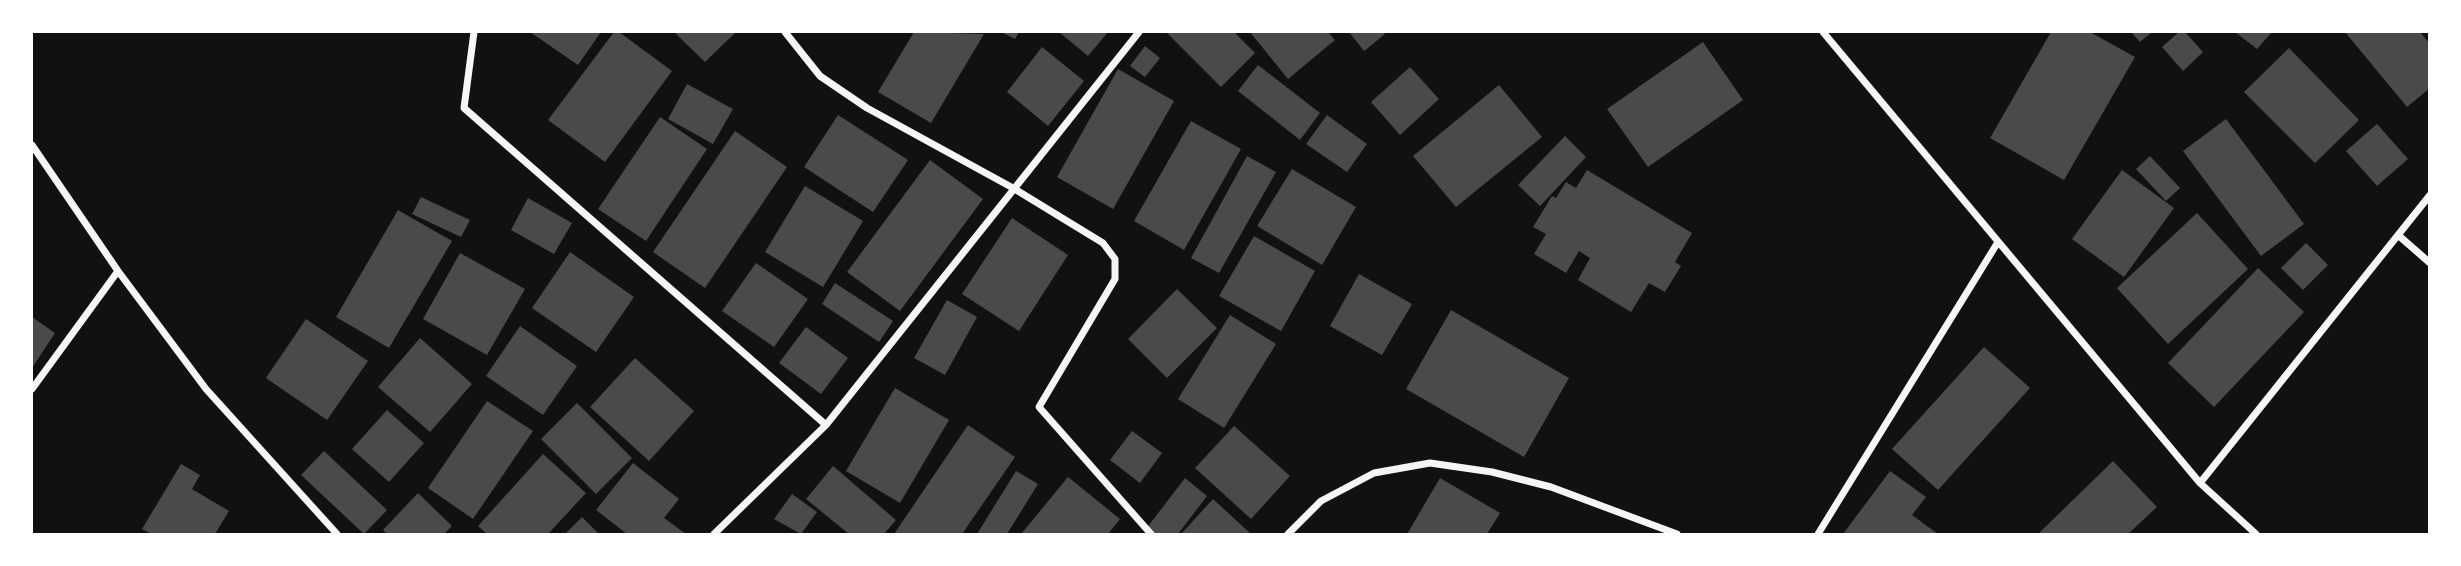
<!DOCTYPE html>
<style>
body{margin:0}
#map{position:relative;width:2461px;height:566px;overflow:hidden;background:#111;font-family:Cabin,sans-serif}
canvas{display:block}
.frame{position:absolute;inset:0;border:33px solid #fff;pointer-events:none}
</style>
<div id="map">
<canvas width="2461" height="566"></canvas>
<div class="frame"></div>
</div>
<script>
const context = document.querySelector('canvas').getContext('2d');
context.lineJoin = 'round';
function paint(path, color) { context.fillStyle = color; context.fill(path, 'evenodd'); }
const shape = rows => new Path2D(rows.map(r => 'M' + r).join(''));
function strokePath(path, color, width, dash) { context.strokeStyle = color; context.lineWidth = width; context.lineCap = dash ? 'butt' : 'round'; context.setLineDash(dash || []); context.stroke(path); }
paint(shape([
 [530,32,601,32,578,65],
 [614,32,619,32,672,71,605,162,548,120],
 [674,32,736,32,705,62],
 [914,32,984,34,931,123,878,92],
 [1001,32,1019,32,1015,39],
 [1059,32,1108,32,1088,56],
 [1166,32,1234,32,1255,53,1221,87],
 [1250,32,1328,32,1335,40,1288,79],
 [1349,32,1383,32,1385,34,1364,51],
 [2051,32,2090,32,2135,57,2064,180,1990,138],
 [2131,32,2152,32,2140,42],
 [2179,32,2185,32,2203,52,2183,71,2162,47],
 [2235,32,2272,32,2257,49],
 [2345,32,2420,32,2430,44,2430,88,2407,107],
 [1703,42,1743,100,1648,167,1607,109],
 [1145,46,1160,58,1145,77,1130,66],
 [1042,47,1084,81,1048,126,1007,92],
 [2289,48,2359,120,2315,163,2244,92],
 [1258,65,1320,113,1300,140,1238,91],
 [1410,67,1439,99,1400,135,1371,102],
 [1118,69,1174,101,1113,209,1057,177],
 [687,84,733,109,713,144,668,119],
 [1499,85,1542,137,1456,207,1413,156],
 [838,115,908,160,873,212,804,167],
 [1327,115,1367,144,1347,172,1306,144],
 [660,117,707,149,646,241,598,209],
 [2226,119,2304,224,2261,256,2183,151],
 [1191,121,1241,149,1184,250,1134,221],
 [2377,124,2408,159,2377,186,2346,151],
 [735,131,787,167,705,288,653,252],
 [1565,136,1586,157,1540,206,1518,185],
 [1247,156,1276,172,1219,273,1191,258],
 [2150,156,2180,188,2166,201,2136,169],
 [930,160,983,199,900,311,847,272],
 [1292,169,1356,207,1322,265,1257,226],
 [1587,170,1692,233,1675,262,1681,266,1665,292,1649,283,1631,312,1578,280,1590,258,1579,251,1566,273,1534,254,1546,234,1533,227,1552,196,1556,198,1566,182,1576,188],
 [2122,170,2174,208,2124,277,2072,239],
 [805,186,863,221,823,287,765,252],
 [421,197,470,220,461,237,412,214],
 [528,198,572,223,554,254,511,230],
 [398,210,452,241,389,348,336,317],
 [2197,213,2248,269,2168,344,2117,288],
 [1012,218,1068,255,1019,331,962,294],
 [1254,236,1315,271,1281,331,1219,296],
 [2306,243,2328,265,2303,290,2281,268],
 [570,252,634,297,596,352,532,308],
 [460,253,525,289,487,355,423,319],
 [756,263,808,299,774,347,722,311],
 [2258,268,2304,312,2214,407,2168,363],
 [1359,274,1412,304,1382,355,1330,326],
 [835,283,893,321,879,342,822,304],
 [1177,289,1217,328,1167,378,1128,339],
 [947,300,977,317,945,375,914,358],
 [1451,310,1569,378,1524,457,1406,389],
 [1230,315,1276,344,1224,428,1178,399],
 [32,317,55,333,32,368],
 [306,319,368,361,327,420,266,378],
 [520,326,577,366,543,415,486,376],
 [806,327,848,358,821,394,779,363],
 [420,338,472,384,430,432,378,387],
 [1984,347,2030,388,1938,490,1892,449],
 [635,358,694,411,649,461,590,407],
 [895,388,949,420,900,503,846,471],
 [487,401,533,431,473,519,428,488],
 [577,403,632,458,596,494,541,439],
 [387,410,424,443,389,482,352,449],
 [968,425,1015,457,962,534,894,534],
 [1234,426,1290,476,1251,519,1195,468],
 [1132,431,1162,453,1140,483,1110,460],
 [324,451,387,510,364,534,301,475],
 [543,454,586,493,548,534,487,534,478,526],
 [2113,461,2157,507,2128,534,2038,534],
 [633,463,679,499,664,518,686,534,627,534,596,510],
 [181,464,200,475,192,489,229,511,215,534,152,534,142,529],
 [833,466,896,520,884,534,849,534,806,499],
 [1016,471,1038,484,1007,534,977,534],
 [1890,471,1926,497,1912,515,1938,534,1843,534],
 [1068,477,1120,519,1108,534,1021,534],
 [1185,478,1207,496,1178,534,1154,534,1146,529],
 [1440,478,1500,513,1487,534,1407,534],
 [418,493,452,526,444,534,387,534,383,530],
 [792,494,817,512,801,534,774,519],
 [1213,499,1251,534,1181,534],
 [582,517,599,534,565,534]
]), '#4a4a4a');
strokePath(shape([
 [474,32,464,108,826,425],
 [785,32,820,76,867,108,1013,188,1103,243,1115,259,1115,279,1039,407,1151,534],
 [1823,32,2200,483,2256,534],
 [32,145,118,271,206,389,337,534],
 [2398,235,2430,263],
 [32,389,118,271],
 [2200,483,2430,195],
 [714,534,826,425,1139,32],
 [1288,534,1321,501,1374,473,1430,463,1492,472,1551,487,1677,534],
 [1818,534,1998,242]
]), '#f5f5f5', 7);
</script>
